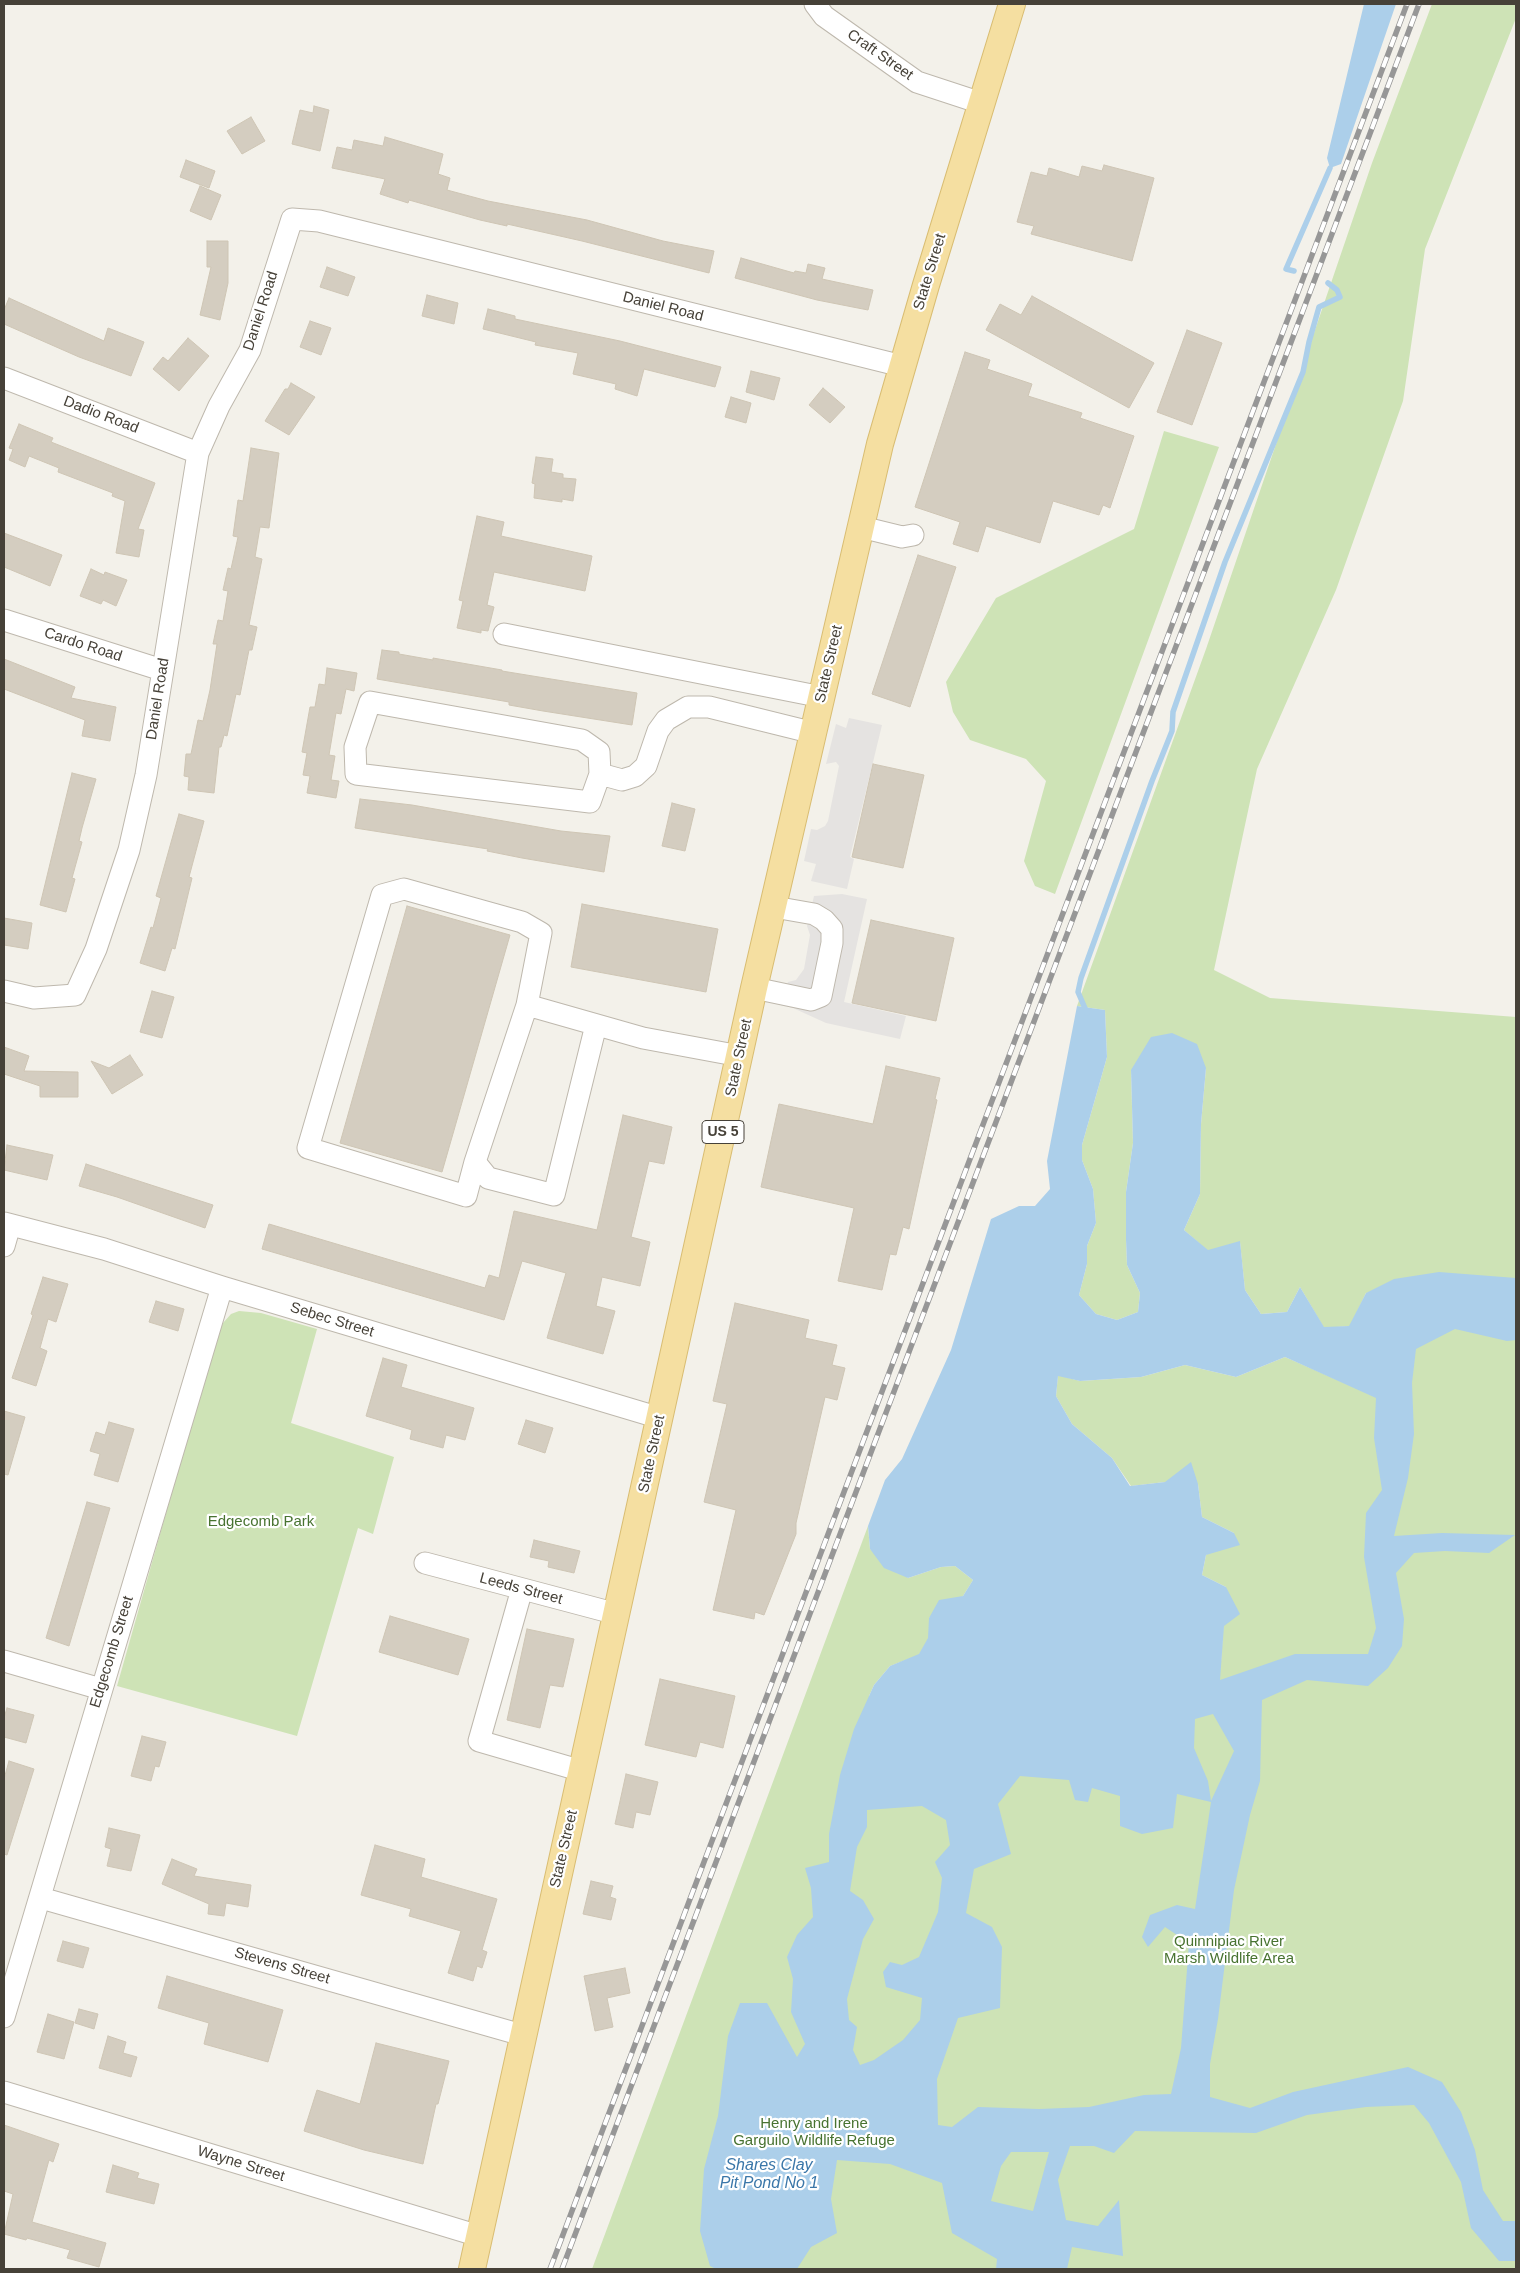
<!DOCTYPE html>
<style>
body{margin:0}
#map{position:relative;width:1520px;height:2273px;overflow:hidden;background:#f3f1ea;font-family:Helvetica,sans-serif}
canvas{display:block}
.frame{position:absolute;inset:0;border:5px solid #464138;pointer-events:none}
</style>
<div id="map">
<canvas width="1520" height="2273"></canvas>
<div class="frame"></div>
</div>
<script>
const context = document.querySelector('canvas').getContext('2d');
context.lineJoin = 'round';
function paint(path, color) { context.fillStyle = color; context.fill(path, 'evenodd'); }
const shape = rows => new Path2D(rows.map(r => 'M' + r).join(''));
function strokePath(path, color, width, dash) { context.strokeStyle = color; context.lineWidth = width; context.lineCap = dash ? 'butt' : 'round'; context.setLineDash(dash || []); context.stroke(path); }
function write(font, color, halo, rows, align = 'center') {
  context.font = font + ' Helvetica,sans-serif'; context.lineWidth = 4.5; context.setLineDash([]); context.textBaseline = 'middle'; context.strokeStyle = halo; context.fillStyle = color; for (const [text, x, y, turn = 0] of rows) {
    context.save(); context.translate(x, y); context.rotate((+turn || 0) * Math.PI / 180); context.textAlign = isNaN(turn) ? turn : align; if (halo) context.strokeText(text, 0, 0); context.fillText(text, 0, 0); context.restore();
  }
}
paint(shape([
 [1432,4,1516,4,1516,18,1425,249,1403,401,1336,590,1257,769,1214,970,1270,998,1516,1017,1516,1278,1366,1293,1350,1326,1324,1328,1300,1287,1287,1312,1261,1314,1245,1290,1240,1242,1208,1251,1184,1230,1200,1194,1201,1124,1206,1068,1131,1070,1133,1143,1126,1192,1126,1240,1127,1265,1140,1293,1138,1312,1117,1320,1096,1314,1079,1295,1087,1264,1087,1246,1096,1223,1093,1189,1082,1160,1082,1145,1107,1057,1105,1010,1077,1006,1206,649,1372,163],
 [1164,431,1219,447,1055,894,1035,886,1024,861,1046,781,1026,759,970,740,953,712,946,682,996,598,1134,529],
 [1379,1300,1516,1300,1516,2269,592,2269,868,1526,870,1549,908,1578,941,1567,955,1566,973,1580,963,1596,929,1618,929,1638,919,1655,890,1666,874,1685,869,1696,1221,1661,1226,1587,1202,1575,1206,1555,1234,1533,1202,1517,1198,1484,1165,1482,1131,1486,1112,1458,1072,1424,1056,1396,1058,1375,1080,1381,1141,1377,1185,1365,1236,1377,1285,1357,1374,1396],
 [239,1311,261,1313,317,1329,291,1423,394,1457,373,1534,358,1528,297,1736,117,1686,213,1347,223,1323,231,1314]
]), '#cee3b6');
paint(shape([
 [849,718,882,725,850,857,854,859,847,889,811,881,816,864,804,861,811,829,817,830,825,826,828,821,839,766,836,762,826,764,836,724,846,728],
 [842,894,867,899,844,1002,906,1016,900,1039,826,1023,793,1008,781,1005,788,982,796,980,804,969,810,935,807,926,814,896]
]), '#e5e3e1');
paint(shape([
 [1364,4,1396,4,1341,164,1330,168,1327,158],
 [1077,1006,1105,1010,1107,1057,1082,1145,1082,1160,1093,1189,1096,1223,1087,1246,1087,1264,1079,1295,1096,1314,1117,1320,1138,1312,1140,1293,1127,1265,1126,1240,1126,1192,1133,1143,1131,1070,1151,1037,1172,1033,1197,1044,1206,1068,1201,1124,1200,1194,1184,1230,1208,1250,1240,1241,1245,1290,1261,1314,1287,1312,1300,1287,1324,1327,1349,1326,1366,1293,1394,1279,1439,1272,1516,1278,1516,1340,1507,1341,1455,1329,1416,1349,1412,1383,1414,1434,1408,1478,1394,1536,1442,1533,1515,1535,1489,1553,1445,1551,1414,1553,1396,1573,1404,1619,1402,1646,1388,1668,1368,1686,1307,1680,1262,1700,1260,1781,1250,1815,1234,1890,1218,2019,1210,2064,1210,2097,1250,2108,1293,2092,1408,2067,1442,2082,1461,2112,1475,2150,1483,2190,1503,2221,1516,2221,1516,2261,1499,2261,1471,2228,1461,2182,1429,2123,1414,2105,1366,2107,1307,2115,1256,2133,1135,2131,1114,2153,1094,2146,1070,2146,1058,2180,1066,2220,1098,2226,1119,2200,1123,2256,1072,2247,1067,2269,996,2269,997,2259,952,2233,942,2183,890,2164,837,2160,831,2199,837,2233,811,2247,797,2269,716,2269,710,2266,700,2231,704,2169,718,2116,728,2036,740,2003,767,2003,797,2057,805,2044,791,2012,793,1979,787,1957,797,1935,813,1917,811,1888,805,1868,829,1862,829,1834,840,1775,854,1729,874,1685,890,1666,919,1654,928,1638,929,1618,939,1600,963,1596,973,1580,955,1566,941,1567,908,1578,884,1568,870,1549,868,1526,885,1480,902,1459,951,1350,991,1219,1019,1206,1035,1206,1050,1189,1047,1161],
 [1285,1357,1376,1398,1374,1438,1382,1490,1366,1513,1364,1557,1376,1628,1368,1654,1295,1654,1220,1680,1224,1626,1240,1614,1226,1587,1202,1575,1206,1555,1240,1545,1234,1533,1202,1517,1198,1484,1191,1462,1165,1482,1130,1486,1112,1458,1072,1424,1056,1396,1058,1376,1080,1381,1141,1377,1185,1365,1236,1377],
 [1213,1714,1234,1751,1211,1801,1208,1781,1194,1748,1195,1719],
 [1020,1776,1069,1780,1075,1800,1088,1802,1092,1788,1120,1796,1120,1826,1142,1834,1173,1828,1177,1794,1211,1802,1195,1909,1177,1905,1150,1915,1142,1937,1148,1947,1165,1927,1189,1943,1181,2048,1171,2094,1144,2095,1089,2107,1039,2109,978,2107,952,2127,938,2125,937,2079,958,2018,1000,2008,1002,1947,992,1927,966,1913,974,1869,1011,1854,998,1804],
 [922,1806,946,1820,950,1845,935,1862,942,1878,938,1912,919,1957,902,1965,890,1962,883,1972,886,1987,922,1998,920,2020,903,2040,874,2060,860,2065,853,2050,857,2027,849,2020,847,1999,863,1939,874,1919,863,1900,850,1891,857,1847,867,1827,867,1810],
 [1011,2152,1049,2152,1033,2211,991,2201,1001,2166]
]), '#accfea');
strokePath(shape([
 [1294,271,1286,269,1330,168],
 [1087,1013,1078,992,1081,978,1152,781,1172,731,1173,712,1225,562,1303,372,1309,342,1319,307,1340,297,1337,290,1328,283]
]), '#accfea', 5.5);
const building = shape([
 [314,106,329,110,320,151,292,144,300,110,313,113,314,106],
 [251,117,265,141,242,154,227,131,251,117],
 [385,137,443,154,438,174,450,178,447,190,488,201,587,220,663,241,714,251,709,273,582,241,507,224,507,226,480,220,409,200,408,203,380,194,385,179,332,168,337,147,352,150,354,140,383,146,385,137],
 [186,160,215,171,209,188,180,177,186,160],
 [1104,165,1154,178,1132,261,1031,234,1034,226,1017,222,1031,172,1047,176,1049,168,1079,177,1082,166,1102,171,1104,165],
 [200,186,221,195,211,220,190,211,200,186],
 [207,241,228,241,228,283,220,320,200,315,211,267,207,267,207,241],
 [741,258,794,273,795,271,806,273,808,264,825,268,822,279,873,290,868,310,817,300,735,278,741,258],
 [327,267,355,277,348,296,320,287,327,267],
 [427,295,458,303,454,324,422,316,427,295],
 [1032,296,1154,363,1129,408,986,330,1000,304,1021,315,1032,296],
 [9,298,104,341,108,328,144,342,131,376,79,357,4,324,4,310,9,298],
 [488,309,515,316,515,319,620,341,721,367,715,387,644,369,637,396,615,389,616,384,573,374,578,353,535,345,536,342,483,329,488,309],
 [310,321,331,328,321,355,300,347,310,321],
 [1187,330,1222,343,1192,425,1157,412,1187,330],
 [188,338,209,356,179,391,153,369,163,357,168,361,188,338],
 [965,352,990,360,987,369,1032,384,1028,396,1082,413,1080,418,1134,436,1110,508,1103,505,1099,515,1053,501,1040,543,986,526,978,552,953,544,960,522,915,507,965,352],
 [751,371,780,378,774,400,746,392,751,371],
 [291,383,315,397,289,435,265,421,285,389,288,389,291,383],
 [823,388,845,407,830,423,809,405,823,388],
 [731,397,751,403,746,423,725,417,731,397],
 [19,424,53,438,51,442,155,483,138,529,144,530,139,557,116,553,125,501,112,496,113,493,58,472,59,468,29,456,25,467,9,460,13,449,9,448,19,424],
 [251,448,279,453,269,528,260,527,255,557,262,559,249,625,257,627,252,650,249,650,240,695,236,694,227,736,224,735,221,747,219,747,214,793,188,790,189,777,184,776,186,754,191,754,198,720,203,721,210,690,217,644,213,644,218,620,223,621,228,591,223,590,228,568,231,569,238,537,233,536,238,500,243,501,251,448],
 [536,457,553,459,551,472,563,474,563,478,576,479,573,501,562,499,562,502,534,498,535,484,532,483,536,457],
 [477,516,504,522,501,536,592,556,585,591,494,572,487,605,494,607,488,631,481,630,481,633,457,628,463,601,459,600,477,516],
 [4,533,62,555,50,586,4,567,4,533],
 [918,555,956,567,910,707,872,694,918,555],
 [91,569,104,575,105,572,127,580,116,606,103,600,101,604,80,596,91,569],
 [382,650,399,652,399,654,433,660,433,658,502,670,502,671,637,693,632,725,543,711,509,705,509,702,377,679,382,650],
 [4,659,75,687,71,698,116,707,110,741,82,736,85,720,4,689,4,659],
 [327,668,357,673,354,691,346,689,341,714,336,713,329,755,335,756,331,780,339,781,336,798,307,793,310,776,303,775,307,753,302,752,310,707,315,707,319,684,325,685,327,668],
 [873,764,924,775,903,868,852,857,873,764],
 [72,773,96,779,82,828,79,841,82,842,72,878,75,879,66,912,40,905,72,773],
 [360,799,412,805,561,831,610,836,604,872,522,858,487,851,488,849,355,828,360,799],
 [672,803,695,809,685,851,662,846,672,803],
 [179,814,204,821,189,877,192,878,175,949,172,948,165,971,140,963,151,927,153,928,161,898,156,896,179,814],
 [582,904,718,929,706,992,571,967,582,904],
 [407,906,510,935,442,1172,340,1143,407,906],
 [4,918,32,923,28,949,4,945,4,918],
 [871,920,954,938,936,1021,852,1003,871,920],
 [152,991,174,997,162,1038,140,1032,152,991],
 [4,1047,29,1056,24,1071,78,1072,78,1097,40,1097,40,1086,4,1074,4,1047],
 [130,1055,143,1075,112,1094,91,1061,109,1068,130,1055],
 [886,1066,940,1078,935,1099,937,1100,909,1229,903,1227,896,1255,890,1254,882,1290,838,1281,854,1208,761,1187,779,1104,873,1124,886,1066],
 [623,1115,672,1127,664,1164,649,1161,631,1237,650,1242,640,1286,602,1277,596,1306,615,1311,603,1354,547,1338,566,1273,522,1261,504,1320,262,1249,269,1224,485,1288,489,1275,499,1278,514,1211,597,1230,623,1115],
 [7,1145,53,1155,47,1180,4,1170,7,1145],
 [86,1164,213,1205,205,1228,117,1197,79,1186,86,1164],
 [43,1277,68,1284,56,1322,48,1319,40,1348,47,1351,36,1386,12,1378,33,1315,31,1314,43,1277],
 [156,1301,184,1309,178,1331,149,1322,156,1301],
 [735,1303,809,1320,805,1338,837,1345,832,1365,845,1368,837,1400,825,1397,796,1523,796,1534,764,1615,755,1612,754,1619,713,1610,736,1510,704,1502,727,1404,713,1401,735,1303],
 [383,1358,407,1365,401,1387,474,1408,465,1440,446,1435,443,1448,410,1439,412,1430,366,1416,383,1358],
 [4,1411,25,1417,8,1475,4,1474,4,1411],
 [526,1420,553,1428,545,1453,518,1444,526,1420],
 [109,1422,134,1429,118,1482,94,1475,100,1454,90,1451,96,1432,105,1435,109,1422],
 [87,1502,110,1508,69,1646,46,1638,87,1502],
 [534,1540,580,1551,574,1573,548,1567,549,1561,530,1557,534,1540],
 [390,1616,469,1639,458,1675,379,1652,390,1616],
 [527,1629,574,1639,563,1687,550,1685,540,1728,507,1720,527,1629],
 [660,1679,735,1696,723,1748,700,1742,696,1757,645,1745,660,1679],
 [7,1708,34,1715,26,1743,4,1737,4,1718,7,1708],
 [142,1736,166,1742,159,1767,155,1766,151,1781,131,1776,142,1736],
 [9,1761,34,1769,7,1855,4,1854,4,1779,9,1761],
 [626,1774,658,1782,650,1815,636,1812,633,1828,615,1824,626,1774],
 [109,1828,140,1835,131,1871,107,1866,111,1849,105,1847,109,1828],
 [375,1845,425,1859,421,1877,497,1899,482,1950,487,1952,482,1968,477,1966,473,1981,448,1973,461,1931,409,1916,411,1909,361,1895,375,1845],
 [172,1859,197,1869,194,1876,251,1885,248,1907,226,1903,224,1916,208,1914,209,1904,162,1884,172,1859],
 [591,1881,613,1886,610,1897,616,1899,611,1920,583,1914,591,1881],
 [63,1941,89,1948,83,1968,57,1961,63,1941],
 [625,1968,630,1993,607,1998,613,2027,595,2031,584,1976,625,1968],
 [167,1976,283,2010,268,2062,204,2044,209,2023,158,2008,167,1976],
 [79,2009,98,2014,94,2029,75,2023,79,2009],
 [48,2014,74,2022,64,2059,37,2052,48,2014],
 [108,2036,126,2042,123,2053,137,2057,131,2077,99,2068,108,2036],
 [376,2043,449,2061,438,2104,436,2104,423,2164,364,2150,304,2131,317,2090,360,2104,376,2043],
 [4,2125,59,2144,53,2162,49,2160,32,2222,106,2243,99,2267,67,2258,70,2250,27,2238,26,2240,4,2234,13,2194,4,2191,4,2125],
 [113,2165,139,2173,137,2178,159,2184,154,2204,106,2192,113,2165]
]);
paint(building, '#d4cdc0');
strokePath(building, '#cec5b4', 1);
const minor = shape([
 [815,4,824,16,917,82,981,103],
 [4,378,198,453],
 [861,527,902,537,913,535],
 [4,620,162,670],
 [504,634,822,697],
 [600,774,599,752,582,740,370,702,355,747,356,774,590,802,600,774,622,780,635,776,646,766,658,731,666,720,688,707,709,707,814,733],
 [754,988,811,1000,821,996,832,943,832,929,824,920,814,914,774,907],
 [4,991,34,998,75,995,96,949,129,850,146,775,198,453,219,406,250,350,292,219,319,221,902,366],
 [527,1005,475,1162,488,1178,554,1195,596,1025],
 [475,1162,466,1196,308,1148,382,895,404,889,522,922,541,933,527,1005,643,1038,740,1056],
 [4,1223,104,1249,222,1287,660,1418],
 [4,1246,10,1225],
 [425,1563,617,1614],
 [522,1589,479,1741,582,1771],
 [4,1661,101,1689],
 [41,1898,522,2035],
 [4,2017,222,1287],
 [4,2092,479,2236]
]);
const major = shape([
 [472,2269,754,988,880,444,926,285,1012,4]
]);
strokePath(minor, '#beb8ad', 23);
strokePath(major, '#d9bd72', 28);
strokePath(minor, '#fff', 21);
strokePath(major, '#f5dfa1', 26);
const rail = shape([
 [550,2269,1407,4],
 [562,2269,1419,4]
]);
strokePath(rail, '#979797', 5.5);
strokePath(rail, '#fff', 4, [11]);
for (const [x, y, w] of [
 [723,1132,42]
]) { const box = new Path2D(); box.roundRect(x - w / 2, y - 11.5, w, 23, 4); context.fillStyle = '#fff'; context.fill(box); strokePath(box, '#464138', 1); }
write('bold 14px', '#464138', null, [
 ["US 5",723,1132]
]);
write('15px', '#464138', '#fff', [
 ["Craft Street",880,55,35],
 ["State Street",930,272,-73],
 ["Daniel Road",663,307,14],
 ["Daniel Road",261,311,-72],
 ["Dadio Road",101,415,21],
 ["Cardo Road",83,645,18],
 ["State Street",829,664,-77],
 ["Daniel Road",158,699,-81],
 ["State Street",739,1058,-78],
 ["Sebec Street",332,1320,17],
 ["State Street",652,1454,-78],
 ["Leeds Street",521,1589,15],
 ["Edgecomb Street",112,1652,-73],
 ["State Street",564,1849,-77],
 ["Stevens Street",282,1966,16],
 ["Wayne Street",241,2164,17]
]);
write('15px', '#487331', '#fff', [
 ["Edgecomb Park",261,1522],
 ["Quinnipiac River",1229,1942],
 ["Marsh Wildlife Area",1229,1959],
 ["Henry and Irene",814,2124],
 ["Garguilo Wildlife Refuge",814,2141]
]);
write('italic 16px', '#3b77a9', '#fff', [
 ["Shares Clay",769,2166],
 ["Pit Pond No 1",769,2184]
]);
</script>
